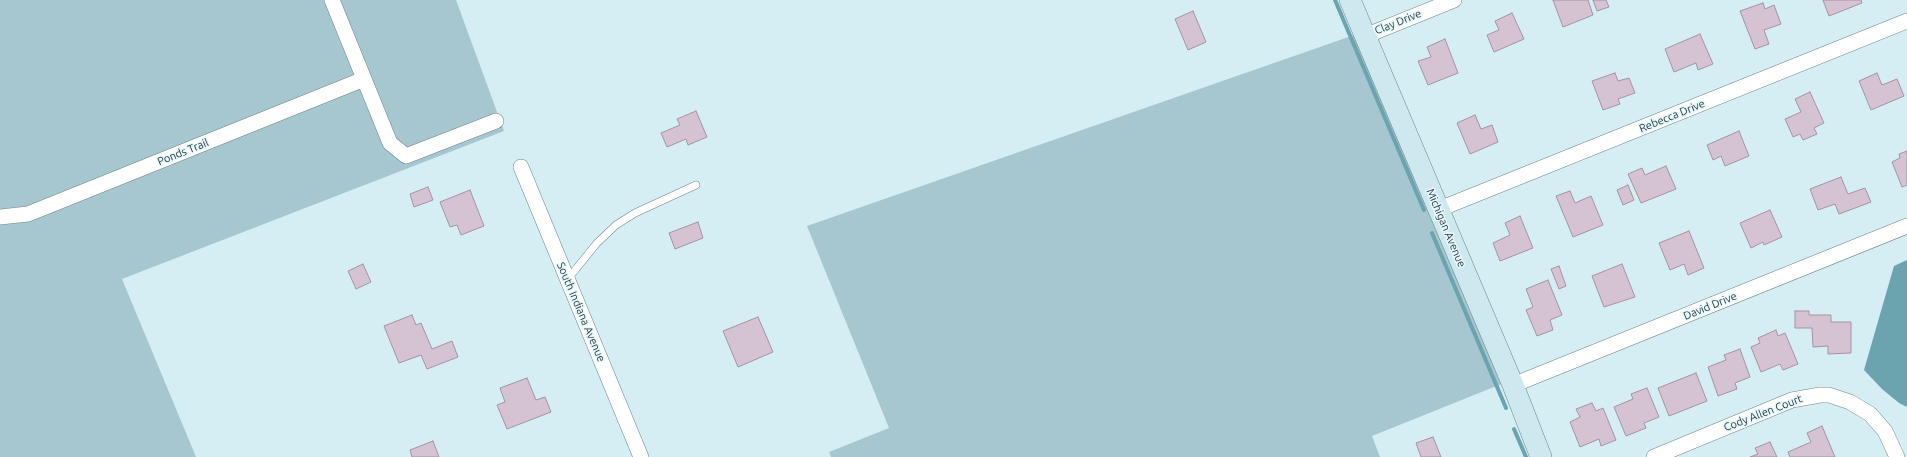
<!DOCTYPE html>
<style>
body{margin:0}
canvas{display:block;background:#d4eef4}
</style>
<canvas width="1907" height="457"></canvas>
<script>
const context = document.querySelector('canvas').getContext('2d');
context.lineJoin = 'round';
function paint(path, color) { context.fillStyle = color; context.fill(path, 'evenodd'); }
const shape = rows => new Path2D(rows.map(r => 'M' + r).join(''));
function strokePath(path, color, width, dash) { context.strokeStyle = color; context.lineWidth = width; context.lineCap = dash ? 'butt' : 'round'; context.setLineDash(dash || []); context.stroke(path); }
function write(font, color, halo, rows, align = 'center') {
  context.font = font + ' Ubuntu,sans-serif'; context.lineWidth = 3; context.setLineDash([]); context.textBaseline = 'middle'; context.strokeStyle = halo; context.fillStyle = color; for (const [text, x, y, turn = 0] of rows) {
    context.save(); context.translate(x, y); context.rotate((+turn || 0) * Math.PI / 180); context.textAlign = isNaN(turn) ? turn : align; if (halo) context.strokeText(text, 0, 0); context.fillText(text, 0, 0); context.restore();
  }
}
paint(shape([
 [0,0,456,0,504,131,122,279,196,457,0,457],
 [1357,34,1504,383,1372,436,1380,457,831,457,829,452,889,428,807,226]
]), '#a6c7cf');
paint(shape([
 [1907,260,1907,407,1899,403,1882,389,1864,370,1894,266]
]), '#6ba3af');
strokePath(shape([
 [1335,0,1424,210],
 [1432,233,1506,408],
 [1514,429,1526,457]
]), '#6ba3af', 4);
const building = shape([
 [1553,0,1588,0,1593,15,1563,27,1553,0],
 [1593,0,1606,0,1609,7,1597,11,1593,0],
 [1823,0,1861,0,1862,3,1829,16,1823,0],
 [1763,3,1765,9,1774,5,1781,24,1764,30,1769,44,1755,49,1740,11,1763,3],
 [1193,11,1206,42,1188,50,1175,19,1193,11],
 [1512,13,1524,39,1494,52,1487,35,1499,30,1495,21,1512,13],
 [1700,34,1713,64,1698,70,1696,63,1674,72,1665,49,1700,34],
 [1445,39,1458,73,1428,85,1418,61,1431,57,1427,47,1445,39],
 [1615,73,1618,81,1629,78,1635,93,1618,99,1620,104,1603,110,1592,81,1615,73],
 [1877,73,1882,85,1897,79,1904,96,1871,110,1859,81,1877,73],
 [1810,92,1824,123,1814,128,1817,134,1803,140,1800,134,1793,137,1785,119,1801,112,1795,99,1810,92],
 [696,111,707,137,688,145,686,139,667,147,661,133,680,125,677,119,696,111],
 [1475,115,1481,129,1492,125,1498,142,1470,154,1457,123,1475,115],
 [1739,131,1749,156,1725,166,1721,156,1713,160,1707,145,1739,131],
 [1907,151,1907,185,1902,187,1892,162,1900,158,1899,154,1907,151],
 [1666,166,1676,189,1641,203,1628,174,1642,168,1645,175,1666,166],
 [1841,177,1848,194,1865,188,1871,202,1839,214,1835,204,1818,210,1810,189,1841,177],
 [1628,185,1634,200,1623,205,1617,190,1628,185],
 [428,187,433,200,414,207,410,194,428,187],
 [470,190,484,226,461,235,457,225,450,227,440,202,470,190],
 [1570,191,1575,203,1591,196,1603,225,1573,237,1556,196,1570,191],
 [1770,210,1782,237,1764,245,1763,242,1751,248,1740,223,1770,210],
 [1520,216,1533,248,1500,261,1493,243,1510,235,1505,223,1520,216],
 [698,222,703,238,675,249,669,233,698,222],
 [1689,231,1704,268,1688,275,1684,264,1670,270,1659,243,1689,231],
 [363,264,371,282,356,289,348,271,363,264],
 [1622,264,1635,297,1604,307,1592,276,1622,264],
 [1559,266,1566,286,1559,289,1551,269,1559,266],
 [1548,280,1562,315,1550,320,1553,330,1537,336,1526,310,1533,307,1526,289,1548,280],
 [1795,311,1809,311,1809,315,1831,315,1831,322,1851,322,1851,353,1828,354,1828,346,1813,347,1812,328,1795,328,1795,311],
 [412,315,416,325,421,323,432,349,452,341,458,357,427,369,421,355,399,363,384,326,412,315],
 [758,317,773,352,738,367,723,331,758,317],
 [1776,330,1778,336,1785,333,1798,364,1783,370,1780,364,1761,372,1751,347,1760,343,1758,338,1776,330],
 [1740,349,1750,377,1735,383,1737,389,1718,396,1708,367,1726,360,1724,355,1740,349],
 [1696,373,1707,401,1669,416,1658,388,1696,373],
 [527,378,536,400,545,397,551,412,507,429,497,405,505,402,500,388,527,378],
 [1647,388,1659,417,1644,423,1646,428,1626,436,1614,407,1633,399,1631,394,1647,388],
 [1592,403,1596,411,1603,408,1616,440,1601,446,1599,439,1580,447,1570,422,1580,417,1576,409,1592,403],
 [1822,426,1835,457,1790,457,1788,452,1811,442,1807,433,1822,426],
 [1433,437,1441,457,1421,457,1416,443,1433,437],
 [433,441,439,457,412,457,410,450,433,441],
 [1770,442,1777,457,1750,457,1758,454,1755,448,1770,442]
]);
paint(building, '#d6c3d1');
strokePath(building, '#a593a0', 1);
const lane = shape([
 [567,280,597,243,616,225,635,213,696,185]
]);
const street = shape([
 [332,0,390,143,406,156,496,121],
 [1365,36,1454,0],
 [521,167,641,457],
 [1437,210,1907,21],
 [0,217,28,214,364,79],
 [1513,385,1907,226],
 [1654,457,1792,400,1820,395,1829,395,1850,402,1870,414,1885,431,1897,457]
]);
const secondary = shape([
 [1350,0,1513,385,1541,457]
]);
strokePath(lane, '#6e858b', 8);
strokePath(street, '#6e858b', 16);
strokePath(secondary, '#6e858b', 22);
strokePath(lane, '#fff', 7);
strokePath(street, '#fff', 15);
strokePath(secondary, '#cde9ef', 21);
write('11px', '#2f393c', '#e5faff', [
 ["Clay Drive",1398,22,-22],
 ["Rebecca Drive",1672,116,-22],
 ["Ponds Trail",183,152,-22],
 ["Michigan Avenue",1446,228,67],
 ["David Drive",1710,306,-22],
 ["South Indiana Avenue",581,312,67],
 ["Cody Allen Court",1763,413,-21]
]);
</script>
